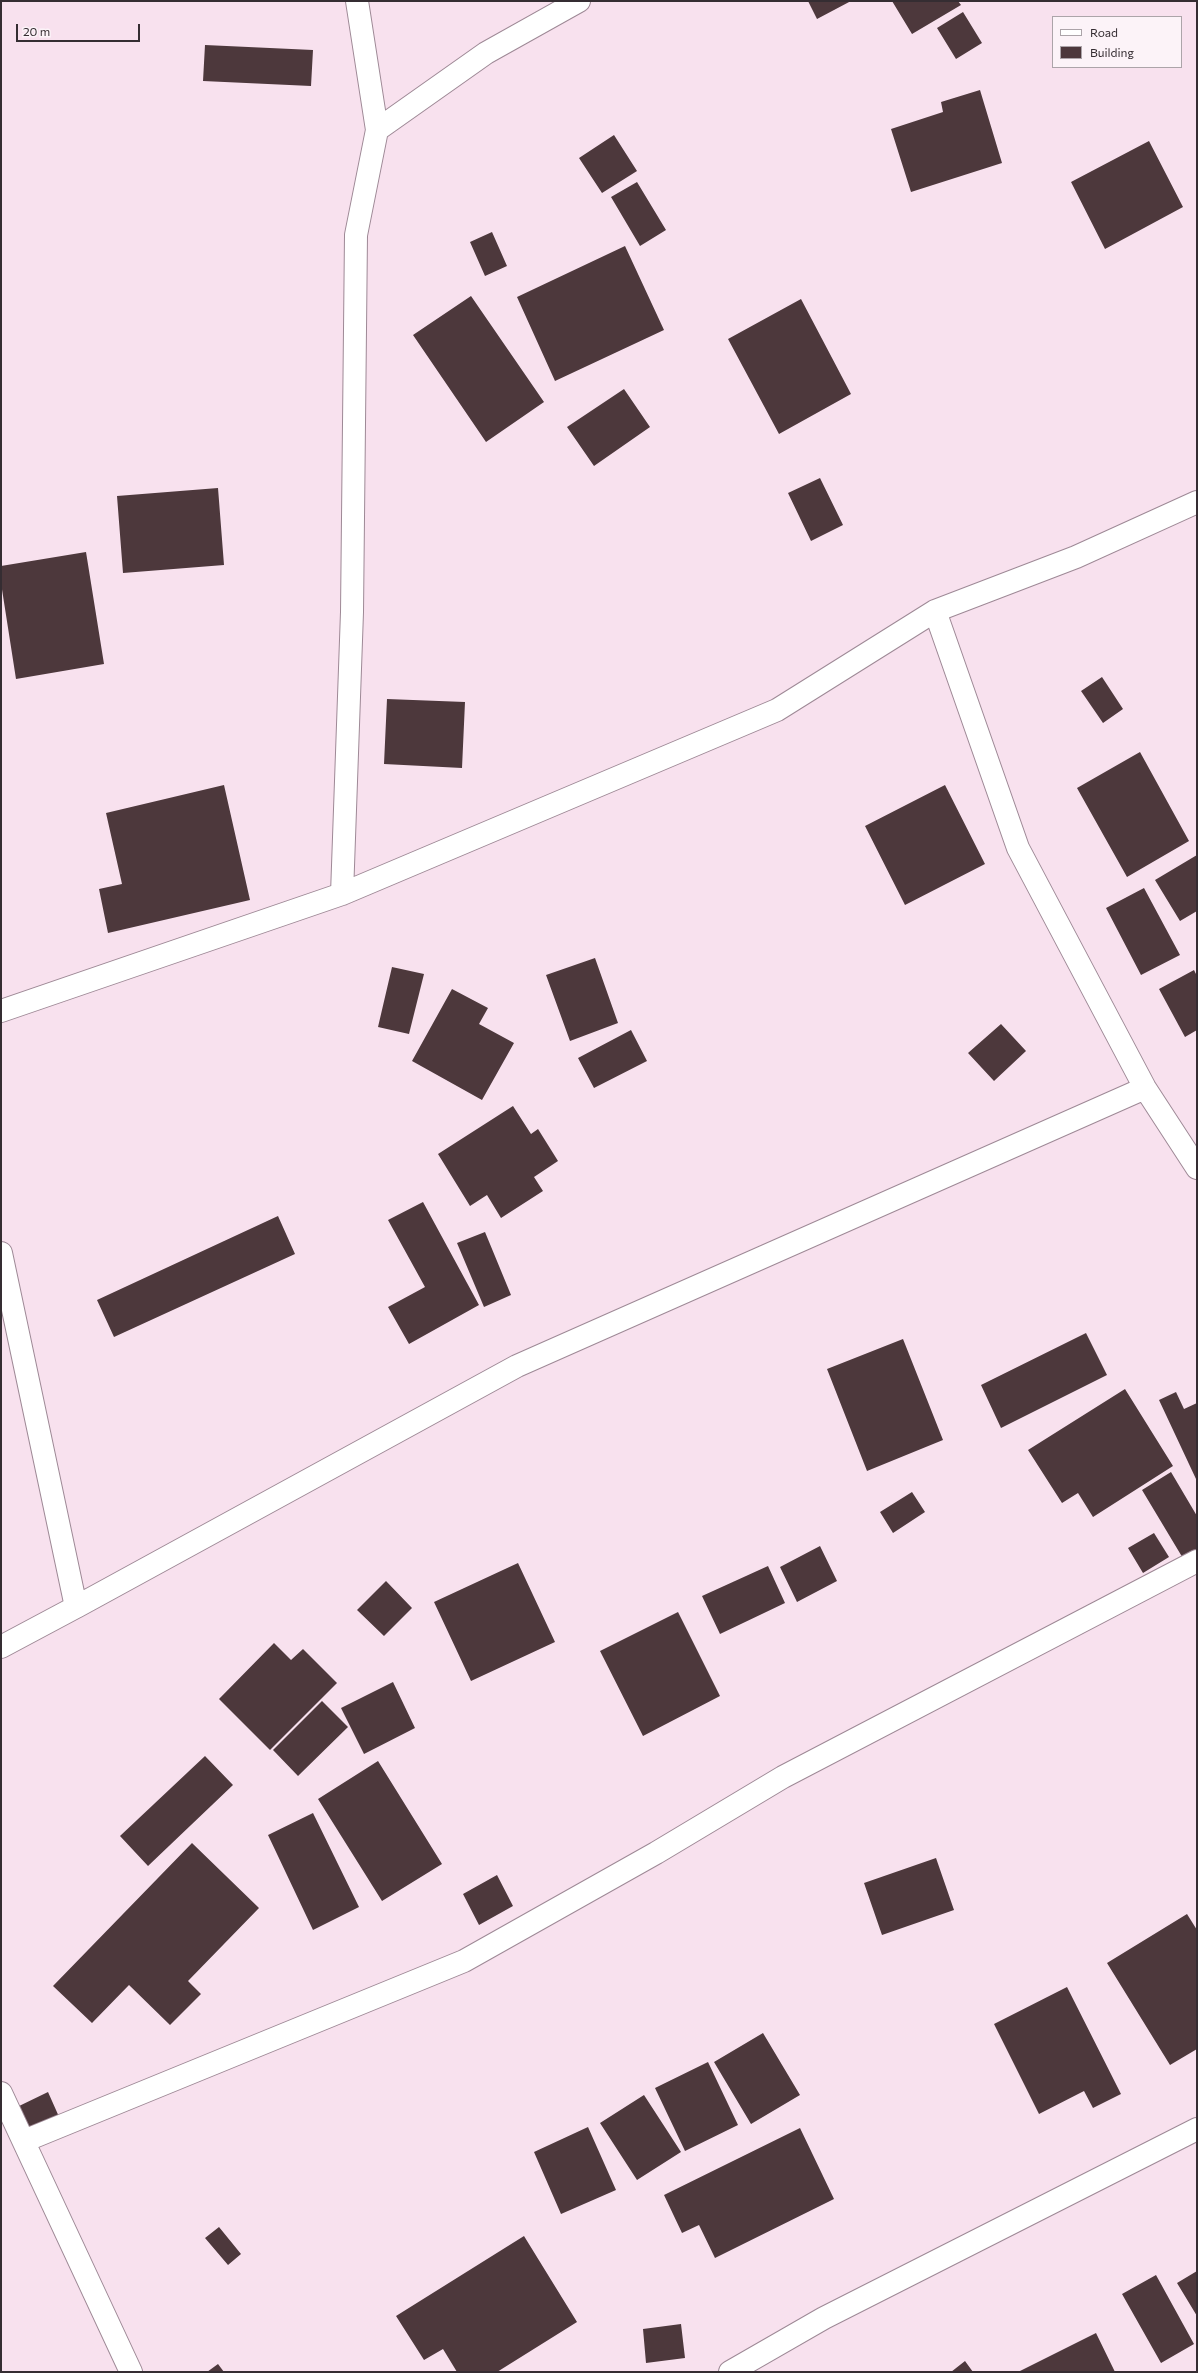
<!DOCTYPE html>
<style>
body{margin:0}
#map{position:relative;width:1198px;height:2373px;overflow:hidden;background:#f8e1ee;font-family:Commissioner,sans-serif}
canvas{display:block}
.frame{position:absolute;inset:0;border:2px solid #352d32;pointer-events:none}
.legend{position:absolute;left:1052px;top:16px;width:130px;height:52px;box-sizing:border-box;background:#fcf3f8;border:1px solid #aca4a9;margin:0;padding:5px 7px;list-style:none;font-size:12px;color:#352d32}
.legend li{display:flex;align-items:center;gap:8px;height:20px}
.legend b{width:20px;border:1px solid #aca4a9}
.scale{position:absolute;left:16px;top:24px;width:124px;height:18px;box-sizing:border-box;border:2px solid #352d32;border-top:0;padding-left:5px;font-size:12px;line-height:14px;white-space:nowrap;color:#352d32;-webkit-text-stroke:3px #fcf3f8;paint-order:stroke}
</style>
<div id="map">
<canvas width="1198" height="2373"></canvas>
<div class="frame"></div>
<ul class="legend">
<li><b style="height:5px;background:#fff"></b>Road</li>
<li><b style="height:11px;background:#4d383c"></b>Building</li>
</ul>
<div class="scale">20 m</div>
</div>
<script>
const context = document.querySelector('canvas').getContext('2d');
context.lineJoin = 'round';
function paint(path, color) { context.fillStyle = color; context.fill(path, 'evenodd'); }
const shape = rows => new Path2D(rows.map(r => 'M' + r).join(''));
function strokePath(path, color, width, dash) { context.strokeStyle = color; context.lineWidth = width; context.lineCap = dash ? 'butt' : 'round'; context.setLineDash(dash || []); context.stroke(path); }
paint(shape([
 [808,1,851,1,817,19],
 [892,1,958,1,961,5,912,34],
 [963,12,982,43,956,59,937,28],
 [205,45,313,50,311,86,203,81],
 [980,90,1002,163,911,192,891,129,943,112,941,102],
 [614,135,637,171,602,193,579,158],
 [1149,141,1183,207,1105,249,1071,182],
 [637,182,666,230,640,246,611,197],
 [492,232,507,266,485,276,470,242],
 [625,246,664,330,555,381,517,297],
 [471,296,544,402,486,442,413,335],
 [801,299,851,394,779,434,728,339],
 [624,389,650,427,594,466,567,427],
 [820,478,843,525,811,541,788,493],
 [218,488,224,565,123,573,117,496],
 [86,552,104,664,16,679,1,583,1,566],
 [1102,677,1123,709,1103,723,1081,691],
 [387,699,465,702,462,768,384,764],
 [1140,752,1189,841,1127,877,1077,788],
 [224,785,250,900,108,933,99,889,122,884,106,813],
 [945,785,985,864,905,905,865,826],
 [1197,855,1197,911,1180,921,1155,880],
 [1144,888,1180,955,1141,975,1106,908],
 [595,958,618,1023,570,1041,546,975],
 [392,967,424,974,409,1034,378,1027],
 [1194,970,1197,976,1197,1030,1185,1037,1159,989],
 [452,989,488,1008,479,1024,514,1043,482,1100,412,1061],
 [1001,1024,1026,1051,994,1081,968,1053],
 [631,1030,647,1061,594,1088,578,1058],
 [513,1106,531,1134,538,1129,558,1161,534,1177,543,1191,501,1218,487,1195,470,1206,438,1154],
 [423,1202,479,1305,409,1344,388,1307,425,1287,388,1220],
 [278,1216,295,1254,114,1337,97,1300],
 [485,1232,511,1295,484,1307,457,1243],
 [1086,1333,1107,1375,1001,1428,981,1385],
 [903,1339,943,1440,867,1471,827,1369],
 [1125,1389,1173,1466,1093,1517,1078,1493,1062,1503,1028,1450],
 [1176,1392,1184,1409,1197,1403,1196,1479,1159,1400],
 [1171,1472,1197,1516,1197,1552,1184,1560,1142,1490],
 [912,1492,925,1512,893,1533,880,1512],
 [1154,1533,1169,1557,1143,1573,1128,1548],
 [820,1546,837,1581,797,1602,780,1567],
 [518,1563,555,1642,471,1681,434,1602],
 [768,1566,785,1603,720,1634,702,1596],
 [386,1581,412,1608,384,1636,357,1610],
 [678,1612,720,1696,643,1736,600,1651],
 [274,1643,291,1660,303,1649,337,1683,270,1750,219,1699],
 [393,1682,415,1728,364,1754,341,1708],
 [322,1701,348,1727,298,1776,273,1750],
 [205,1756,233,1785,148,1866,120,1836],
 [378,1761,442,1864,382,1901,318,1799],
 [313,1813,359,1907,313,1930,268,1835],
 [192,1843,259,1908,188,1981,201,1994,170,2025,129,1985,92,2023,53,1986],
 [936,1858,954,1910,882,1935,864,1883],
 [497,1875,513,1906,479,1925,463,1894],
 [1187,1914,1197,1930,1197,2049,1170,2065,1107,1963],
 [1067,1987,1121,2094,1093,2108,1084,2091,1039,2114,994,2024],
 [763,2033,800,2095,751,2124,714,2062],
 [708,2062,738,2125,685,2151,655,2088],
 [48,2092,60,2119,28,2134,15,2108],
 [644,2095,681,2152,637,2180,600,2123],
 [588,2127,616,2190,561,2214,534,2152],
 [800,2128,834,2199,715,2258,699,2225,682,2233,664,2195],
 [219,2227,241,2254,228,2265,205,2238],
 [524,2236,577,2322,497,2372,457,2372,443,2349,424,2360,396,2316],
 [1197,2271,1197,2316,1177,2283],
 [1156,2275,1194,2344,1161,2363,1122,2294],
 [681,2324,685,2358,646,2363,643,2329],
 [1096,2333,1115,2372,1018,2372],
 [965,2361,973,2372,951,2372],
 [218,2364,224,2372,207,2372]
]), '#4d383c');
const minor = shape([
 [377,130,486,53,579,1],
 [935,611,1018,848,1145,1088,1197,1168],
 [342,894,352,612,356,235,377,130,357,1],
 [1,1011,342,894,777,710,935,611,1076,557,1197,502],
 [1,1253,76,1607,1,1647],
 [76,1607,517,1366,1145,1088],
 [1,2093,131,2372],
 [24,2141,464,1961,656,1853,783,1777,1197,1561],
 [730,2372,824,2318,1197,2129]
]);
strokePath(minor, '#9e8996', 24);
strokePath(minor, '#fff', 22);
</script>
